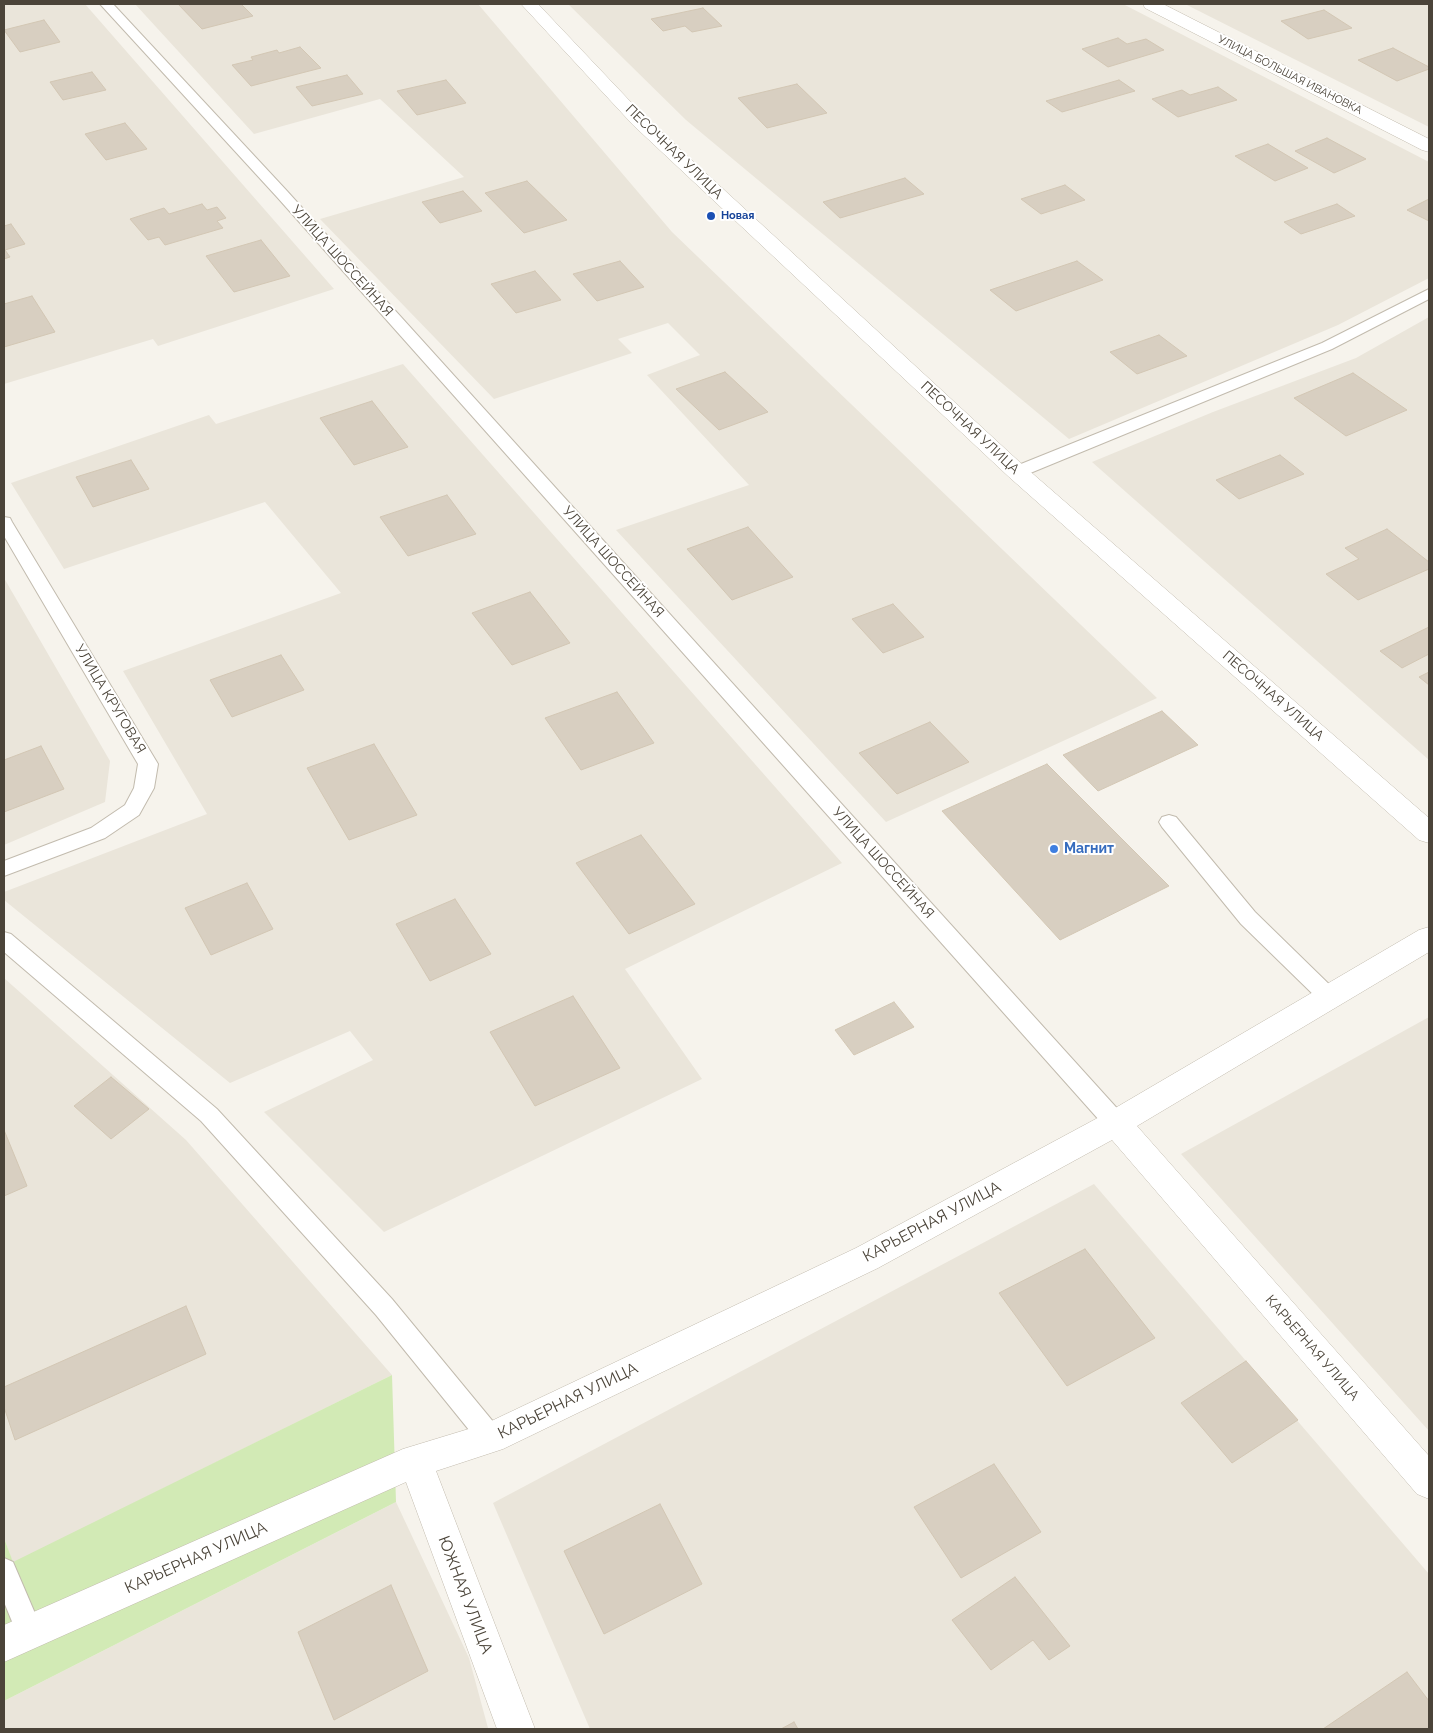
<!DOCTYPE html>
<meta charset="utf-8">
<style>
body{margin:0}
#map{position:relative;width:1433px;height:1733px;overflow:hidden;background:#f6f3ec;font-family:Raleway,sans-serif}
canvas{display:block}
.frame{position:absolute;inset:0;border:5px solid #4b4439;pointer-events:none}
</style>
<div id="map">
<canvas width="1433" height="1733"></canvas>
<div class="frame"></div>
</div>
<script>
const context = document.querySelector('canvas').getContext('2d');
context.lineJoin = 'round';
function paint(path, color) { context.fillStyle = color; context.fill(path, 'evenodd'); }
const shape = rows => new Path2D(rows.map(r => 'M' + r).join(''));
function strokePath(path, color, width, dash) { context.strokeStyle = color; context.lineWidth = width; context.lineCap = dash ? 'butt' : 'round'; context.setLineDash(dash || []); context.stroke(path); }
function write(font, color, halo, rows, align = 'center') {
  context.font = font + ' Raleway,sans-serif'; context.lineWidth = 4; context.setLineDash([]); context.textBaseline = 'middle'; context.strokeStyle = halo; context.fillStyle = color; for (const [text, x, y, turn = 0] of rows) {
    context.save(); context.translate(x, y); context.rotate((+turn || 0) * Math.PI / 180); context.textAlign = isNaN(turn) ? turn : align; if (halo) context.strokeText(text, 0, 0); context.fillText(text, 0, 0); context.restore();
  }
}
paint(shape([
 [4,4,85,4,334,289,158,346,153,339,4,384],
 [135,4,478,4,672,232,1157,698,886,822,616,530,749,485,647,375,700,355,668,323,618,339,632,353,494,399,320,219,464,177,380,99,254,134],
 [568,4,1123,4,1429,162,1429,278,1338,325,1069,439,686,120],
 [1185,4,1429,4,1429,127],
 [1429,317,1429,760,1092,462,1213,412,1356,358],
 [403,364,842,863,625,969,702,1079,384,1232,264,1112,373,1060,350,1031,230,1083,4,900,4,892,207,814,123,671,341,593,265,502,64,569,11,483,209,415,216,424],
 [4,578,110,761,105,802,4,845],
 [4,978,186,1140,392,1375,13,1563,4,1538],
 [1429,1017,1429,1431,1181,1154],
 [1094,1184,1429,1574,1429,1729,590,1729,493,1503],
 [396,1502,469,1658,488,1728,485,1729,4,1729,4,1701]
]), '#eae5da');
paint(shape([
 [392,1375,396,1502,4,1701,4,1538,13,1562]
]), '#d2eab5');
const building = shape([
 [178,4,241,4,253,16,202,29,178,4],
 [703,8,722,26,692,32,685,26,663,31,651,19,703,8],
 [1324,10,1352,28,1308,39,1281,21,1324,10],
 [44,20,60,42,20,52,4,30,44,20],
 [1118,38,1127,44,1146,39,1164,50,1108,67,1082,49,1118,38],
 [300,47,321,68,251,86,232,65,253,60,251,57,277,50,279,53,300,47],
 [1393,48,1429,67,1429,69,1397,81,1358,60,1393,48],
 [92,72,106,90,63,100,50,82,92,72],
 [347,75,363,94,312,106,296,87,347,75],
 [446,80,466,103,417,115,397,91,446,80],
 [1119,80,1135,91,1062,112,1046,101,1119,80],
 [797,84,827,113,767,128,738,98,797,84],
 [1218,87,1237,100,1178,117,1152,99,1182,90,1190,95,1218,87],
 [125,123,147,149,106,160,85,134,125,123],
 [1327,138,1366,159,1334,173,1295,151,1327,138],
 [1268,144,1308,168,1275,181,1235,156,1268,144],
 [905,178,924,194,840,218,823,202,905,178],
 [527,181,567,220,524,233,485,193,527,181],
 [1065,185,1085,200,1041,214,1021,199,1065,185],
 [463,191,482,211,440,223,422,202,463,191],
 [1429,199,1429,221,1407,210,1429,199],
 [202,204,207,210,217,207,226,218,217,221,223,228,165,245,159,237,148,240,130,219,164,208,169,214,202,204],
 [1337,204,1355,216,1301,234,1284,222,1337,204],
 [11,224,25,244,5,250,10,257,4,259,4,226,11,224],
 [261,240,290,276,234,292,206,256,261,240],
 [620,261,644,287,597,301,573,274,620,261],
 [1077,261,1103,280,1016,311,990,290,1077,261],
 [535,271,561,300,516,313,491,284,535,271],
 [32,296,55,332,4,347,4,304,32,296],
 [1159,335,1187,356,1137,374,1110,352,1159,335],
 [725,372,768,412,719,430,676,389,725,372],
 [1353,373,1407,410,1346,436,1294,398,1353,373],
 [372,401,408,447,354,465,320,418,372,401],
 [1280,455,1304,474,1239,499,1216,480,1280,455],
 [131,460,149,489,93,507,76,477,131,460],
 [447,495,476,534,408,556,380,517,447,495],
 [748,527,793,577,732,600,687,549,748,527],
 [1387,529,1429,562,1429,569,1358,600,1326,574,1359,559,1345,548,1387,529],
 [530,592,570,643,512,665,472,613,530,592],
 [893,604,924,637,883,653,852,619,893,604],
 [1429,627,1429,654,1402,668,1380,651,1429,627],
 [281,655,304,690,232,717,210,680,281,655],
 [1429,672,1429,685,1419,677,1429,672],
 [617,692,654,743,581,770,545,718,617,692],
 [1162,711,1198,745,1098,791,1063,755,1162,711],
 [930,722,969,762,897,794,859,753,930,722],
 [374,744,417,815,349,840,307,768,374,744],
 [41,746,64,789,4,812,4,760,41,746],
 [1047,764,1169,886,1060,940,942,811,1047,764],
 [641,835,695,904,629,934,576,863,641,835],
 [247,883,273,929,211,955,185,908,247,883],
 [455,899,491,954,430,981,396,924,455,899],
 [573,996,620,1068,535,1106,490,1032,573,996],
 [894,1002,914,1027,854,1055,835,1030,894,1002],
 [111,1077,149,1109,111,1139,74,1106,111,1077],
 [4,1130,27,1186,4,1196,4,1130],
 [1085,1249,1155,1338,1067,1386,999,1293,1085,1249],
 [186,1306,206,1354,15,1440,4,1407,4,1387,186,1306],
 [1246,1361,1298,1420,1232,1463,1181,1403,1246,1361],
 [994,1464,1041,1532,961,1578,914,1507,994,1464],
 [660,1504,702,1584,604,1634,564,1551,660,1504],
 [1015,1577,1070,1646,1049,1660,1033,1640,991,1670,952,1620,1015,1577],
 [391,1585,428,1671,334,1720,298,1632,391,1585],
 [1407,1672,1429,1701,1429,1729,1323,1729,1407,1672],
 [794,1722,798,1729,781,1729,794,1722]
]);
paint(building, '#d8cfc1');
strokePath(building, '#d3c7b4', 1);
const service = shape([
 [100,4,113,4,287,191,1124,1116,1127,1123,1124,1130,1116,1132,1108,1130,277,197,100,4],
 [1429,289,1429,299,1332,349,1023,476,1011,476,1009,472,1011,468,1322,343,1429,289],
 [4,517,10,518,12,522,158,764,154,788,139,815,105,838,4,876,4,861,91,828,125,805,134,788,138,764,4,536,4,517],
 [1169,815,1176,817,1255,912,1336,991,1340,997,1336,1003,1329,1005,1322,1003,1241,924,1162,827,1159,822,1162,817,1169,815],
 [4,932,11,934,217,1109,392,1299,500,1430,504,1438,500,1446,491,1450,482,1446,376,1315,201,1121,4,952,4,932],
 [4,1558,13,1562,43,1632,40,1641,30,1645,20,1641,4,1602,4,1558]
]);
const minor = shape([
 [1143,4,1163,4,1429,139,1429,152,1422,150,1145,8,1143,4],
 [1429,927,1429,952,1137,1126,1429,1456,1429,1499,1417,1494,1112,1140,878,1268,503,1449,436,1471,535,1729,497,1729,406,1482,4,1662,4,1625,403,1449,485,1424,856,1248,1105,1114,1419,930,1429,927]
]);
const tertiary = shape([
 [521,4,538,4,645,117,1025,467,1429,818,1429,843,1419,840,1009,477,633,125,521,4]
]);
strokePath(service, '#c2bbae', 2);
strokePath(minor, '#c2bbae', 1);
strokePath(tertiary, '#c2bbae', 1);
paint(service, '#fff');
paint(minor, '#fff');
paint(tertiary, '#fff');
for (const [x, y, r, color] of [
 [711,216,5,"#1a4fb4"],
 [1054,849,5,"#3f7fe0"]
]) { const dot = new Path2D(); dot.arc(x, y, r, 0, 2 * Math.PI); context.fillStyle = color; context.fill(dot); strokePath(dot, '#fff', 2); }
write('11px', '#4b4439', '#fff', [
 ["УЛИЦА БОЛЬШАЯ ИВАНОВКА",1290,75,27]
]);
write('bold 11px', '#164399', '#fff', [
 ["Новая",721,216]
], 'left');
write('14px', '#4b4439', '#fff', [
 ["ПЕСОЧНАЯ УЛИЦА",674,152,44],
 ["УЛИЦА ШОССЕЙНАЯ",342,261,48],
 ["ПЕСОЧНАЯ УЛИЦА",970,428,43],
 ["УЛИЦА ШОССЕЙНАЯ",613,562,48],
 ["ПЕСОЧНАЯ УЛИЦА",1273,696,41],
 ["УЛИЦА КРУГОВАЯ",110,699,59],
 ["УЛИЦА ШОССЕЙНАЯ",883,863,48],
 ["КАРЬЕРНАЯ УЛИЦА",1312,1348,49]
]);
write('bold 14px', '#366cbe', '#fff', [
 ["Магнит",1064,849]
], 'left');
write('16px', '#4b4439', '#fff', [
 ["КАРЬЕРНАЯ УЛИЦА",932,1222,-28],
 ["КАРЬЕРНАЯ УЛИЦА",568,1401,-26],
 ["КАРЬЕРНАЯ УЛИЦА",196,1558,-24],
 ["ЮЖНАЯ УЛИЦА",465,1595,69]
]);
</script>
